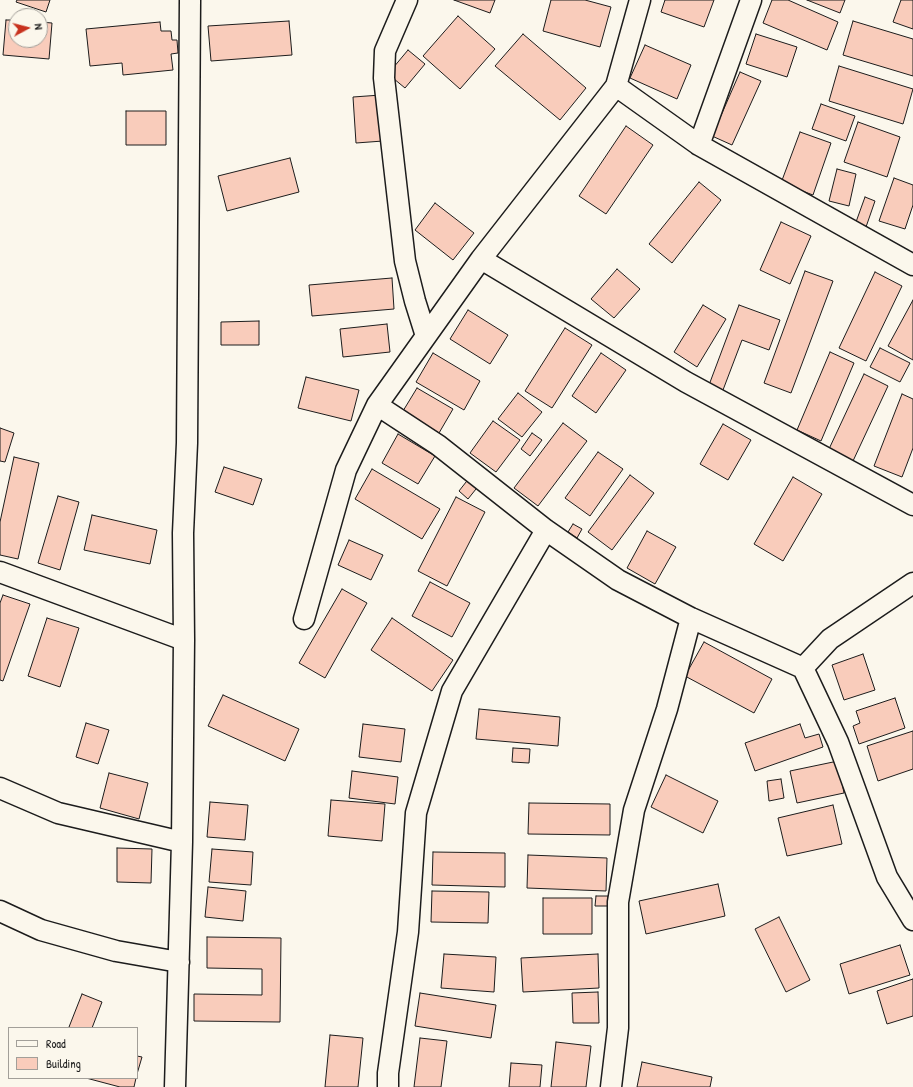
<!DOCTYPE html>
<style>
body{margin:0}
#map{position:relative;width:913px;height:1087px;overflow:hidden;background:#fbf7ec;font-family:"Patrick Hand",sans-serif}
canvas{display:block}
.legend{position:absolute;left:8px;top:1027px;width:130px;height:52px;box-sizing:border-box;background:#fbf7ec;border:1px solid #a29f99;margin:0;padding:5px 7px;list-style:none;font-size:12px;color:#1c1c1c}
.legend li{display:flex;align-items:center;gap:8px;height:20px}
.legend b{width:20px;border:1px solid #a29f99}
.north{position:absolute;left:8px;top:8px;width:40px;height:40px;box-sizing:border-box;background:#fbf7ec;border:1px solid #a29f99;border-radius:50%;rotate:83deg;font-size:11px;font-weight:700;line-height:16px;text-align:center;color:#1c1c1c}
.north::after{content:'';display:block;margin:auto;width:14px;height:18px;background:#c8321e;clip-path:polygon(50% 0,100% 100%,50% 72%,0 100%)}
</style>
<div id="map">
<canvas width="913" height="1087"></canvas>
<ul class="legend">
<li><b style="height:5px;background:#fbf7ec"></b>Road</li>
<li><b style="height:11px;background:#f9ccbb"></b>Building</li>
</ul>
<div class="north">N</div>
</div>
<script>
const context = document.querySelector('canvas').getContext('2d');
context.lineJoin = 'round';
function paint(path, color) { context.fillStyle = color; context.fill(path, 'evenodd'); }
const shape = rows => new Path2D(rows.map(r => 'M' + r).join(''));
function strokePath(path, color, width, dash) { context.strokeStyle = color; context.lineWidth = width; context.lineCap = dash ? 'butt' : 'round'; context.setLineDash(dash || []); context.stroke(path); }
const building = shape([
 [17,0,50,0,46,12,16,2,17,0],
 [454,0,495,0,490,13,454,0],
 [551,0,585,0,611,7,600,47,543,31,551,0],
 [665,0,714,0,704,27,661,12,665,0],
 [772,0,788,0,838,22,827,50,763,23,772,0],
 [807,0,845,0,840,13,807,0],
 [901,0,913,0,913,29,893,22,901,0],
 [458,16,495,49,460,89,423,56,458,16],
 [6,20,16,20,16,40,40,40,40,22,52,23,49,59,3,55,6,20],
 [289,21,292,55,211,61,208,26,289,21],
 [853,21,913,39,913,76,843,55,853,21],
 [160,22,161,31,171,31,172,40,177,40,178,53,171,54,173,70,123,75,122,63,90,66,86,29,160,22],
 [523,34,586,88,560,120,495,66,523,34],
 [756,34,797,47,787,77,746,64,756,34],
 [645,45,691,65,677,99,630,78,645,45],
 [408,50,425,64,405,88,388,74,408,50],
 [839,66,913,89,903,124,829,101,839,66],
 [740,72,761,81,732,145,712,136,740,72],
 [381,95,383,141,356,143,353,97,381,95],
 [821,104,855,116,846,141,812,129,821,104],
 [126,111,166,111,166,145,126,145,126,111],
 [858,122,900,137,887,177,844,162,858,122],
 [626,126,653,145,606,214,579,196,626,126],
 [800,132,831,143,813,195,781,183,800,132],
 [290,158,299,192,227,211,218,176,290,158],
 [837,169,856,174,849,206,829,201,837,169],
 [894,178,913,185,913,205,905,229,879,221,894,178],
 [699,182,721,200,672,263,649,244,699,182],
 [865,197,875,201,866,227,856,222,865,197],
 [435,203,474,233,453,260,415,230,435,203],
 [781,222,811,236,790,284,760,270,781,222],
 [617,269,640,289,614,318,591,299,617,269],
 [805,271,833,281,791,393,764,383,805,271],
 [875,272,902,286,866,361,839,348,875,272],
 [392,278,394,309,312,316,309,285,392,278],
 [913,300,913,360,888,346,913,300],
 [703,305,726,319,697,367,674,352,703,305],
 [739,305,780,320,769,350,742,340,723,390,709,385,739,305],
 [468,310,508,335,490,364,450,339,468,310],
 [259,321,259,345,221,345,221,322,259,321],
 [387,324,390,352,343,357,340,329,387,324],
 [565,328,592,345,552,408,525,391,565,328],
 [880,348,910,363,900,382,870,367,880,348],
 [830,352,854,363,821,441,797,430,830,352],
 [433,353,480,381,464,410,416,382,433,353],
 [601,353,626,370,596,413,572,396,601,353],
 [864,374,888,386,853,461,829,449,864,374],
 [306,377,359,390,351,421,298,408,306,377],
 [417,388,453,409,439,433,403,411,417,388],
 [518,393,542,412,522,437,498,419,518,393],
 [902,394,913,399,913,448,902,477,874,466,902,394],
 [493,421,520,440,496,472,470,453,493,421],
 [563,423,587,441,538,506,514,488,563,423],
 [723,424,751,440,728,480,700,464,723,424],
 [0,428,14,433,5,462,0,461,0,428],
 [532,433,542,440,530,456,521,449,532,433],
 [398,434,435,456,418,484,382,463,398,434],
 [598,452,623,469,590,516,565,498,598,452],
 [14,457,39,463,18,559,0,555,0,522,14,457],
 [224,467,262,479,253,505,215,492,224,467],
 [372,469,440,509,422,539,355,499,372,469],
 [630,475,654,493,612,550,588,532,630,475],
 [470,477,480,484,468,499,459,491,470,477],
 [793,477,822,494,783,561,754,544,793,477],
 [58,496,79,502,60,570,38,563,58,496],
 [456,497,485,512,447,586,418,571,456,497],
 [92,515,157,530,150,564,84,550,92,515],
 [573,524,582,529,577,538,568,532,573,524],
 [647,531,676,547,655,584,627,568,647,531],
 [349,540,383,555,371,580,338,565,349,540],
 [430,582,470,603,452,637,412,616,430,582],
 [342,589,367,603,325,678,299,663,342,589],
 [3,595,30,604,3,681,0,680,0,603,3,595],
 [47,618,79,628,60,687,28,676,47,618],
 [392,618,453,660,432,691,371,650,392,618],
 [704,642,772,679,754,713,685,676,704,642],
 [863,654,875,690,844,700,832,665,863,654],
 [223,695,299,729,285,761,208,726,223,695],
 [895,698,905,728,859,744,853,726,860,723,856,711,895,698],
 [479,709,560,717,558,746,476,739,479,709],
 [86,723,109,730,98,764,76,757,86,723],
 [363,724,405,729,401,762,359,757,363,724],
 [800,724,805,738,819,734,823,747,755,771,745,743,800,724],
 [913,731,913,769,878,781,867,746,913,731],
 [513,748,530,749,529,763,512,762,513,748],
 [838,761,844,793,797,803,790,771,838,761],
 [352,771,398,777,395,804,349,798,352,771],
 [109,773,148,783,139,819,100,808,109,773],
 [666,775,718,801,703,833,651,807,666,775],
 [781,779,784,798,769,801,767,781,781,779],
 [331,800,385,804,382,841,328,836,331,800],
 [210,802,248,805,245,840,207,837,210,802],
 [529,803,610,804,610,835,528,834,529,803],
 [833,805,842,844,787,856,778,818,833,805],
 [117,848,152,849,151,883,117,882,117,848],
 [212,849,253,852,251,885,209,882,212,849],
 [433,852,505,853,505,887,432,885,433,852],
 [528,855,607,858,606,891,527,888,528,855],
 [718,884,725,916,646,934,639,901,718,884],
 [208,887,246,891,243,921,205,917,208,887],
 [432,891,489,892,488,923,431,922,432,891],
 [596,896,608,896,608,906,595,906,596,896],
 [543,898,592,898,592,934,543,934,543,898],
 [779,917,810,980,786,992,755,929,779,917],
 [207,937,281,938,280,1022,194,1021,194,994,262,995,262,969,207,968,207,937],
 [900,945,910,975,849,994,840,964,900,945],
 [444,954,496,957,494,992,441,988,444,954],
 [598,954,599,988,523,992,521,958,598,954],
 [913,979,913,1016,887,1024,877,991,913,979],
 [598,992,599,1023,573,1023,572,993,598,992],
 [420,993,496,1005,491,1038,415,1026,420,993],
 [82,994,102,1002,92,1028,71,1028,69,1027,82,994],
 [330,1035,363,1038,358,1087,325,1087,330,1035],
 [420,1038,447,1041,441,1087,414,1087,420,1038],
 [556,1042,591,1046,586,1087,551,1087,556,1042],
 [137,1056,142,1057,137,1074,137,1056],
 [642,1062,712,1077,710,1087,637,1087,642,1062],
 [511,1063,542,1065,540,1087,509,1087,511,1063],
 [86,1078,136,1078,134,1087,120,1087,86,1078]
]);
paint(building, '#f9ccbb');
strokePath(building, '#1c1c1c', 1);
const street = shape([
 [407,0,385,51,384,78,405,261,415,301,426,336],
 [640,0,616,86,699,145,913,265],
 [699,145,751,0],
 [481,259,686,382,913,505],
 [377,405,438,445,546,530,618,580,691,618,803,668],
 [0,572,184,640],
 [913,583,830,639,803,668,838,742,887,877,913,920],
 [304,619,346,470,377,405,481,259,616,86],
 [0,788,58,813,182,842],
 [0,911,41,930,116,951,179,962],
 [175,1087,182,842,184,640,183,533,187,443,190,0],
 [388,1087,388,1073,408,932,416,813,452,691,546,530],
 [611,1087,618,1028,618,902,634,810,667,709,691,618]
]);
strokePath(street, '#1c1c1c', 23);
strokePath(street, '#fbf7ec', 20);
</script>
